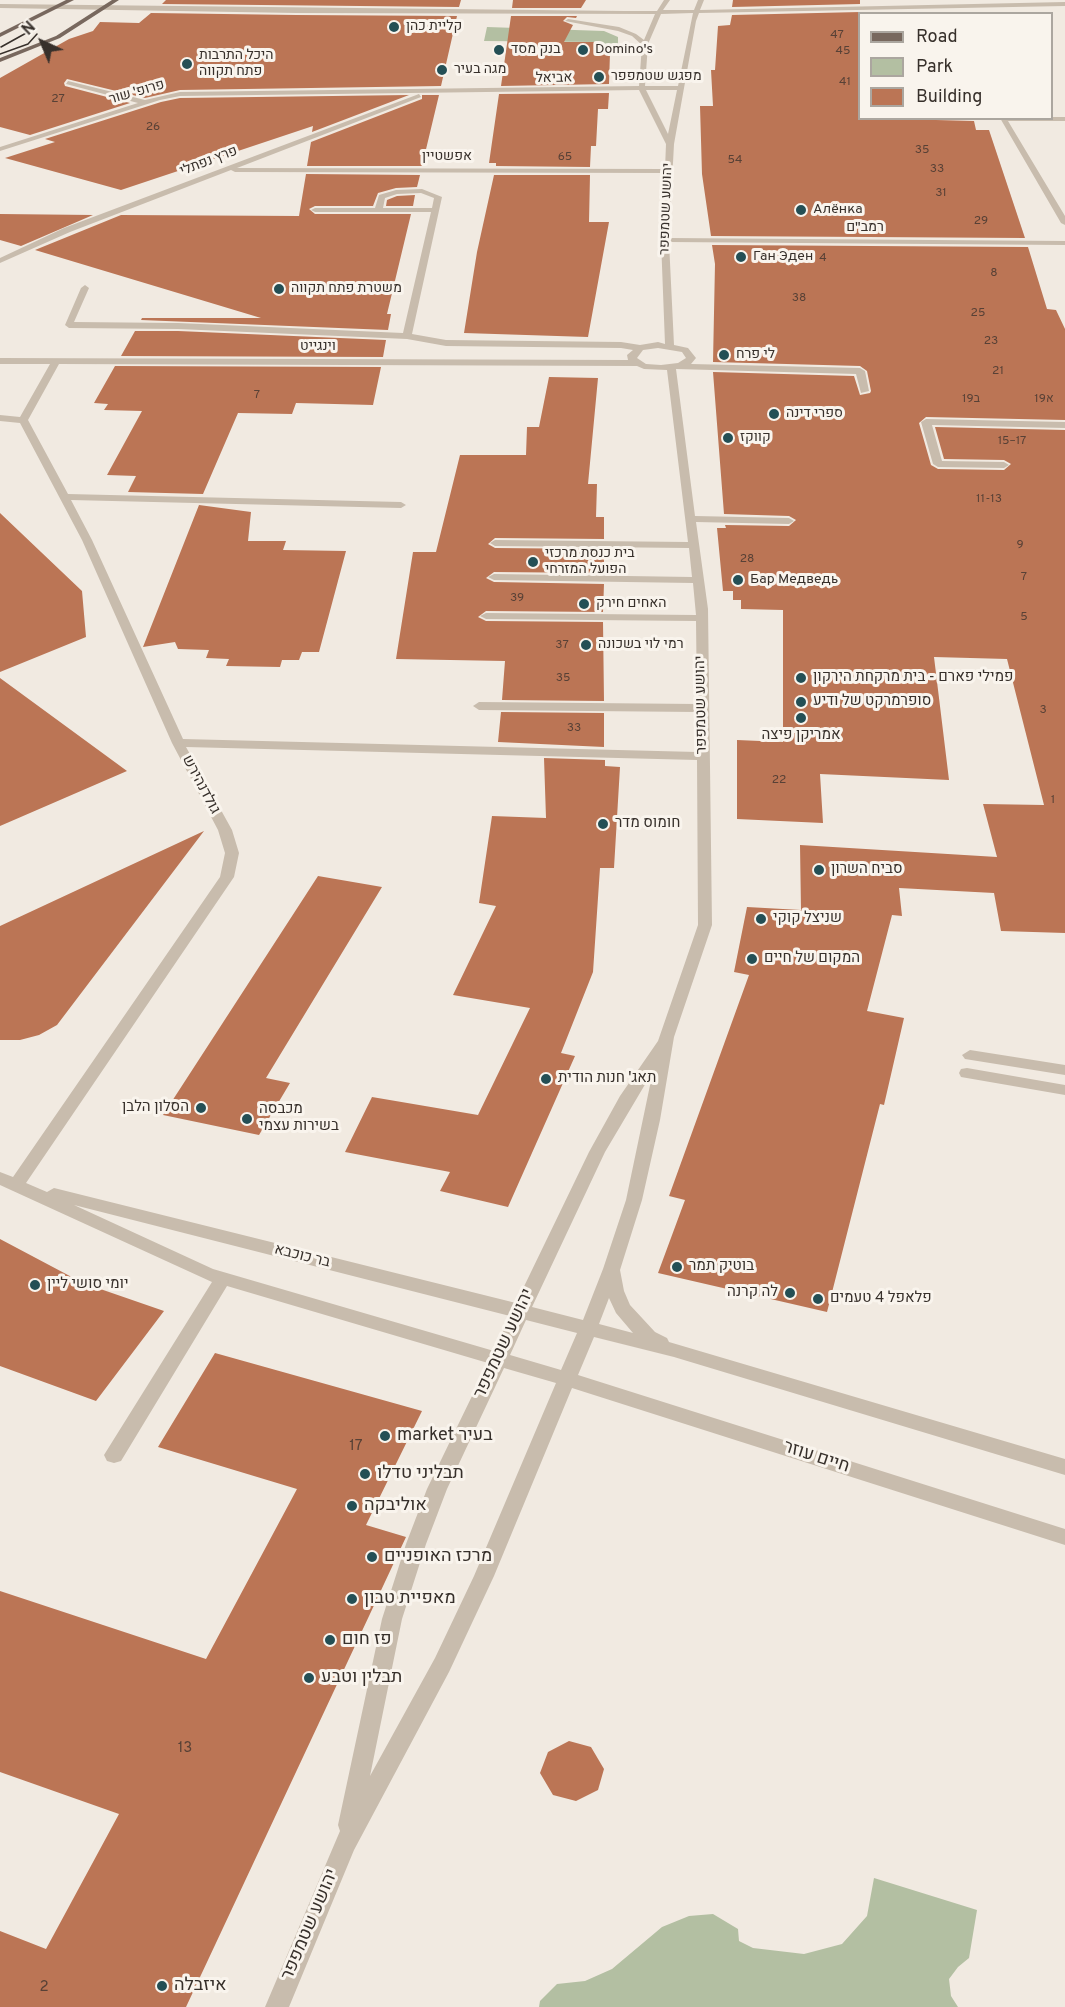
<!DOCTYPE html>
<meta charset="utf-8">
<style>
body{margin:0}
#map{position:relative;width:1065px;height:2007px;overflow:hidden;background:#f1eae1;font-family:Overpass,sans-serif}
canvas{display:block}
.legend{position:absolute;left:858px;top:12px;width:195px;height:108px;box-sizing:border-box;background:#f9f4ed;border:2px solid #aba69f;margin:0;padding:8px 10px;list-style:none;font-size:18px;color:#37302b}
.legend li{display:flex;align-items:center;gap:12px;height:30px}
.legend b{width:30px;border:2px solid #aba69f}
.north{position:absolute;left:12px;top:12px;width:60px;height:60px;-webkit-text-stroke:4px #f9f4ed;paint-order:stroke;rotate:316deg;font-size:16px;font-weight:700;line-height:24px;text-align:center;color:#37302b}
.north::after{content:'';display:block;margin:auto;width:21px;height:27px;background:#37302b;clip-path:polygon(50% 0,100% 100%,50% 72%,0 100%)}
</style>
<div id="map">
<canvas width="1065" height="2007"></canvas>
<ul class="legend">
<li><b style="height:8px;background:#78685e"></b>Road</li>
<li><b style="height:16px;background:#b3bfa2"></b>Park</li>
<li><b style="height:16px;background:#bb7555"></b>Building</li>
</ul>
<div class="north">N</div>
</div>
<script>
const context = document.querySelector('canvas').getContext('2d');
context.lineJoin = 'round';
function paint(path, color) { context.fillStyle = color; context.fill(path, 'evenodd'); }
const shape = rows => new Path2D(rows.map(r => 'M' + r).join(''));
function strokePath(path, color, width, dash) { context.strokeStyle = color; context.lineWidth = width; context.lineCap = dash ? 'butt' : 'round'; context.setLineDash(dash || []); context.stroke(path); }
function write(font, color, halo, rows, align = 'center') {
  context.font = font + ' Overpass,Heebo,sans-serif'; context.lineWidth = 6; context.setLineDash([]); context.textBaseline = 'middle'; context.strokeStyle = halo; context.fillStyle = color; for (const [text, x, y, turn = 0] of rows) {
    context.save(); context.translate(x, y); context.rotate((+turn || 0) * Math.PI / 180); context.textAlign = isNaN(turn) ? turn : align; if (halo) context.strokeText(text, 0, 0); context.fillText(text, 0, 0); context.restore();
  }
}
paint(shape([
 [487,27,604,31,618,37,618,46,596,46,595,42,484,41],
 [874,1878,977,1910,969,1958,958,1967,949,1979,951,1996,958,2007,539,2007,540,2001,557,1984,585,1981,612,1969,662,1927,689,1916,713,1914,738,1929,739,1941,753,1948,804,1954,842,1944,867,1916]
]), '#b3bfa2');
paint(shape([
 [166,0,461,0,459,7,162,4],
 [513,0,586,0,581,8,512,8],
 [733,0,860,0,860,4,732,7],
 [860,12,860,118,974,121,976,130,989,130,1025,238,711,236,702,174,700,106,713,106,711,70,715,70,718,26,730,25,732,15],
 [151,13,296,15,457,16,441,86,180,90,145,98,67,79,64,83,65,86,130,103,30,135,0,127,0,78,69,39,93,31,100,22,139,23],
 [511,16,577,16,576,18,567,17,563,21,573,25,564,42,596,42,596,52,610,53,609,84,501,86],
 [609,93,608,109,598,109,596,146,591,146,590,167,496,166,496,163,489,163,499,94],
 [409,95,312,132,313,126,121,190,5,158,55,142,45,139,161,102,180,98],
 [422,95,439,95,422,166,307,166,311,142,422,99],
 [306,174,420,175,417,187,396,188,378,193,373,206,315,206,309,209,315,214,411,214,387,314,391,314,388,330,141,320,142,318,261,318,35,250,121,215,299,216],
 [494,175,590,175,589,222,609,222,588,337,464,333,477,252],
 [415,195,413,206,386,206,387,200,397,196],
 [0,214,93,215,21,246,0,240],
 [712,245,1028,247,1047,309,1056,310,1065,329,1065,420,926,417,919,423,931,465,938,469,1004,470,1011,464,1004,460,944,459,935,427,1065,430,1065,933,1001,931,994,893,899,888,902,916,892,915,867,1011,904,1018,884,1105,880,1104,827,1312,658,1273,685,1200,669,1196,749,975,734,972,747,907,801,910,800,845,997,857,983,804,1044,805,1007,659,934,657,949,780,820,774,823,823,737,819,737,740,783,742,783,610,741,609,741,600,733,600,733,591,723,591,717,528,726,528,725,525,789,526,796,520,789,516,724,514,713,372,854,376,860,395,870,393,871,391,867,371,860,366,713,362,715,264],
 [135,331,178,331,386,340,383,357,121,356],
 [115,366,381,367,373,405,296,403,292,414,238,413,203,494,128,492,136,476,107,475,142,411,104,410,108,404,94,403],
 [549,377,598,378,588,484,597,484,596,517,604,517,604,539,495,538,488,544,495,548,604,549,604,573,494,572,486,578,494,582,604,584,603,612,486,611,478,617,486,621,603,622,604,701,502,700,505,661,396,659,413,552,436,552,460,455,526,455,527,427,539,427],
 [199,505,251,512,248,541,286,541,283,550,346,551,319,652,302,652,299,660,282,660,280,667,226,666,229,659,206,658,209,650,178,649,175,642,143,647],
 [0,513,82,591,86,637,0,672],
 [0,678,127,771,0,826],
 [501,712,604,713,604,747,498,742],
 [544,758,605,760,605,766,620,767,614,868,600,868,593,972,561,1053,575,1056,508,1207,440,1191,450,1172,345,1152,372,1097,478,1115,530,1008,453,995,496,906,479,903,492,816,546,818],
 [204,831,57,1025,39,1035,20,1040,0,1040,0,926],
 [318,876,382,887,266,1078,290,1083,259,1135,163,1115],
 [0,1239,83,1283,164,1311,96,1401,0,1366],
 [215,1353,422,1411,366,1525,406,1537,186,2007,0,2007,0,1931,46,1949,119,1814,0,1772,0,1591,206,1659,297,1489,158,1447],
 [569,1741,591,1747,604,1769,598,1790,576,1801,553,1795,540,1773,548,1752]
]), '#bb7555');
paint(shape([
 [664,0,670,0,663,10,694,10,698,0,704,0,700,10,1065,2,1065,6,699,13,696,21,674,144,669,238,1065,241,1065,245,669,242,674,345,688,348,696,358,691,364,860,368,865,371,869,391,861,393,856,374,676,369,695,516,789,518,794,521,789,524,696,522,708,609,712,925,674,1037,660,1120,642,1200,620,1270,624,1291,630,1305,655,1332,667,1338,669,1342,1065,1459,1065,1475,674,1357,594,1337,578,1375,1065,1529,1065,1545,572,1388,494,1576,449,1672,354,1850,289,2007,265,2007,340,1831,338,1825,382,1619,406,1544,427,1489,488,1363,227,1286,121,1461,114,1463,107,1461,104,1455,212,1282,0,1185,0,1172,13,1177,220,877,225,853,218,830,172,743,82,540,20,423,0,421,0,415,20,417,50,364,0,364,0,358,628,360,627,355,633,350,621,348,446,346,407,339,178,329,69,328,65,325,81,288,85,285,89,288,74,322,178,323,403,333,431,212,315,212,311,210,315,208,375,208,379,195,396,190,422,189,442,197,412,334,446,340,621,342,640,345,658,342,665,344,661,240,665,173,235,172,231,170,70,232,0,263,0,258,64,228,419,94,421,97,237,168,665,169,666,144,639,90,180,96,160,100,0,151,0,147,138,103,66,84,68,81,145,100,180,92,639,86,642,45,632,36,618,31,565,21,568,19,619,27,636,34,644,40,655,14,296,13,0,8,0,4,624,11,657,11,664,0],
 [693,13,678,86,645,86,648,44,661,14,693,13],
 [646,90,677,90,668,134,646,90],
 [421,193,434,198,432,208,383,208,385,198,397,194,421,193],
 [658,348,682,352,686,358,678,363,661,365,646,364,637,358,643,350,658,348],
 [59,364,637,366,644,369,667,370,688,542,495,540,490,543,495,546,689,548,692,577,494,574,488,577,494,580,693,583,696,615,486,613,480,616,486,619,696,621,697,704,479,702,473,706,479,710,697,712,697,752,183,739,92,540,71,500,401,508,406,505,401,502,68,494,28,420,59,364],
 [186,747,697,760,698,925,658,1041,620,1096,589,1152,516,1303,54,1188,47,1192,26,1183,234,877,239,853,232,830,186,747],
 [653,1071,626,1200,603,1269,583,1320,532,1307,605,1152,653,1071],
 [74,1205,510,1316,494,1351,213,1269,74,1205],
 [609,1298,616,1313,633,1333,599,1324,609,1298],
 [526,1320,577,1333,561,1370,510,1355,526,1320],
 [504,1368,556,1383,474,1576,435,1658,370,1776,402,1619,426,1544,447,1489,504,1368],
 [1052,117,1065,117,1065,121,1008,121,1065,216,1065,225,1061,223,1000,118,1052,117],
 [926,419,1065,422,1065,428,932,425,942,461,1004,462,1009,465,1004,468,938,467,933,464,921,422,926,419],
 [970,1050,1065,1065,1065,1075,965,1059,962,1055,970,1050],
 [967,1068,1065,1085,1065,1095,961,1077,959,1073,961,1069,967,1068]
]), '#c8bcad');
paint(shape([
 [66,0,74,0,0,37,0,33,66,0],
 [112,0,119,0,60,38,0,62,0,58,56,36,112,0]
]), '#78685e');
strokePath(shape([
 [1,47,28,32],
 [0,54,28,44,37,34]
]), '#37302b', 1.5);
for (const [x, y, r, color] of [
 [394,27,6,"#244f55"],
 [499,50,6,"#244f55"],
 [583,50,6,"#244f55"],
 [187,64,6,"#244f55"],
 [442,70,6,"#244f55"],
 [599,77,6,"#244f55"],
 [801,210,6,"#244f55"],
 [741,257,6,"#244f55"],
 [279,289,6,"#244f55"],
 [724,355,6,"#244f55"],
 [774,414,6,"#244f55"],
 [728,438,6,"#244f55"],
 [533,562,6,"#244f55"],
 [738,580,6,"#244f55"],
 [584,604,6,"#244f55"],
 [586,645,6,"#244f55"],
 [801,678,6,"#244f55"],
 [801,702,6,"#244f55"],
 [801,718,6,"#244f55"],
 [603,824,6,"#244f55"],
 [819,870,6,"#244f55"],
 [761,919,6,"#244f55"],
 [752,959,6,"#244f55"],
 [546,1079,6,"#244f55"],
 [201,1108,6,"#244f55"],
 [247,1119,6,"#244f55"],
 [677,1267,6,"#244f55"],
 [35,1285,6,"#244f55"],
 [790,1293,6,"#244f55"],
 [818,1299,6,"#244f55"],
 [385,1436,6,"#244f55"],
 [365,1474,6,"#244f55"],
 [352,1506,6,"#244f55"],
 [372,1557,6,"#244f55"],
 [352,1599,6,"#244f55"],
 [330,1640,6,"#244f55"],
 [309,1678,6,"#244f55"],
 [162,1986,6,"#244f55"]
]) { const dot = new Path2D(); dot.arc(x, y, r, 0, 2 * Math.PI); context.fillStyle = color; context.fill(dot); strokePath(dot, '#f9f4ed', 2); }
write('12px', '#584136', null, [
 ["47",837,36],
 ["45",843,52],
 ["41",845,83],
 ["27",58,100],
 ["26",153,128],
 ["35",922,151],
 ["65",565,158],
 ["54",735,161],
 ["33",937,170],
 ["31",941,194],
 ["29",981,222],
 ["4",823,259],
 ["8",994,274],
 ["38",799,299],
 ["25",978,314],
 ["23",991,342],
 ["21",998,372],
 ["7",257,396],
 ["19ב",971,400],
 ["19א",1044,400],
 ["15–17",1012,442],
 ["11-13",989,500],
 ["9",1020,546],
 ["28",747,560],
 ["7",1024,578],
 ["39",517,599],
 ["5",1024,618],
 ["37",562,646],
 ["35",563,679],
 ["3",1043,711],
 ["33",574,729],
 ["22",779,781],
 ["1",1053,801]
]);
write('14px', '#37302b', '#f9f4ed', [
 ["קליית כהן",406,27],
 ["בנק מסד",511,50],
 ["Domino's",595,50],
 ["היכל התרבות",199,56],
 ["פתח תקווה",199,72],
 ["מגה בעיר",454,70],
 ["מפגש שטמפפר",611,77],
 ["Алёнка",813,210],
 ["Ган Эден",753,257],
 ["משטרת פתח תקווה",291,289],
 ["לי פרח",736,355],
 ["ספרי דינה",786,414],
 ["קווקז",740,438],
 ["בית כנסת מרכזי",545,554],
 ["הפועל המזרחי",545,570],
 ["Бар Медведь",750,580],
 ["האחים חירק",596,604],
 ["רמי לוי בשכונה",598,645]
], 'left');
write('14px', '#37302b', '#f9f4ed', [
 ["אביאל",554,79,-1],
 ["פרופ' שור",137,93,-16],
 ["אפשטיין",447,157],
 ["פרץ נפתלי",209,162,-21],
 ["יהושע שטמפפר",667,209,-88],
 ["רמב\"ם",865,228],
 ["וינגייט",318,347]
]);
write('15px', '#37302b', '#f9f4ed', [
 ["פמילי פארם - בית מרקחת הירקון",813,678],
 ["סופרמרקט של ודיע",813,702],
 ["אמריקן פיצה",801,736,"center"],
 ["חומוס מדר",615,824],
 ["סביח השרון",831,870],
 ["שניצל קוקי",773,919],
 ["המקום של חיים",764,959],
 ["תאג' חנות הודית",558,1079],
 ["הסלון הלבן",189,1108,"right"],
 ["מכבסה",259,1110],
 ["בשירות עצמי",259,1127],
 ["בוטיק תמר",689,1267],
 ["יומי סושי ליין",47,1285],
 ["לה קרנה",778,1293,"right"],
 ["פלאפל 4 טעמים",830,1299]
], 'left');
write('15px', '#37302b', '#f9f4ed', [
 ["יהושע שטמפפר",702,705,-91],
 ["גולדנהירש",200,785,62],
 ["בר כוכבא",302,1257,14]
]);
write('15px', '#584136', null, [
 ["17",356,1447],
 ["13",185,1749],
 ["2",44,1988]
]);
write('18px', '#37302b', '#f9f4ed', [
 ["יהושע שטמפפר",505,1344,-65],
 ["חיים עוזר",816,1458,18],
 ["יהושע שטמפפר",311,1925,-67]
]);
write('18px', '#37302b', '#f9f4ed', [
 ["market בעיר",397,1436],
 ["תבליני טדלו",377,1474],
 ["אוליבקה",364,1506],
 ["מרכז האופניים",384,1557],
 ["מאפיית טבון",364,1599],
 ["פז חום",342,1640],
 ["תבלין וטבע",321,1678],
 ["איזבלה",174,1986]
], 'left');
</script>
